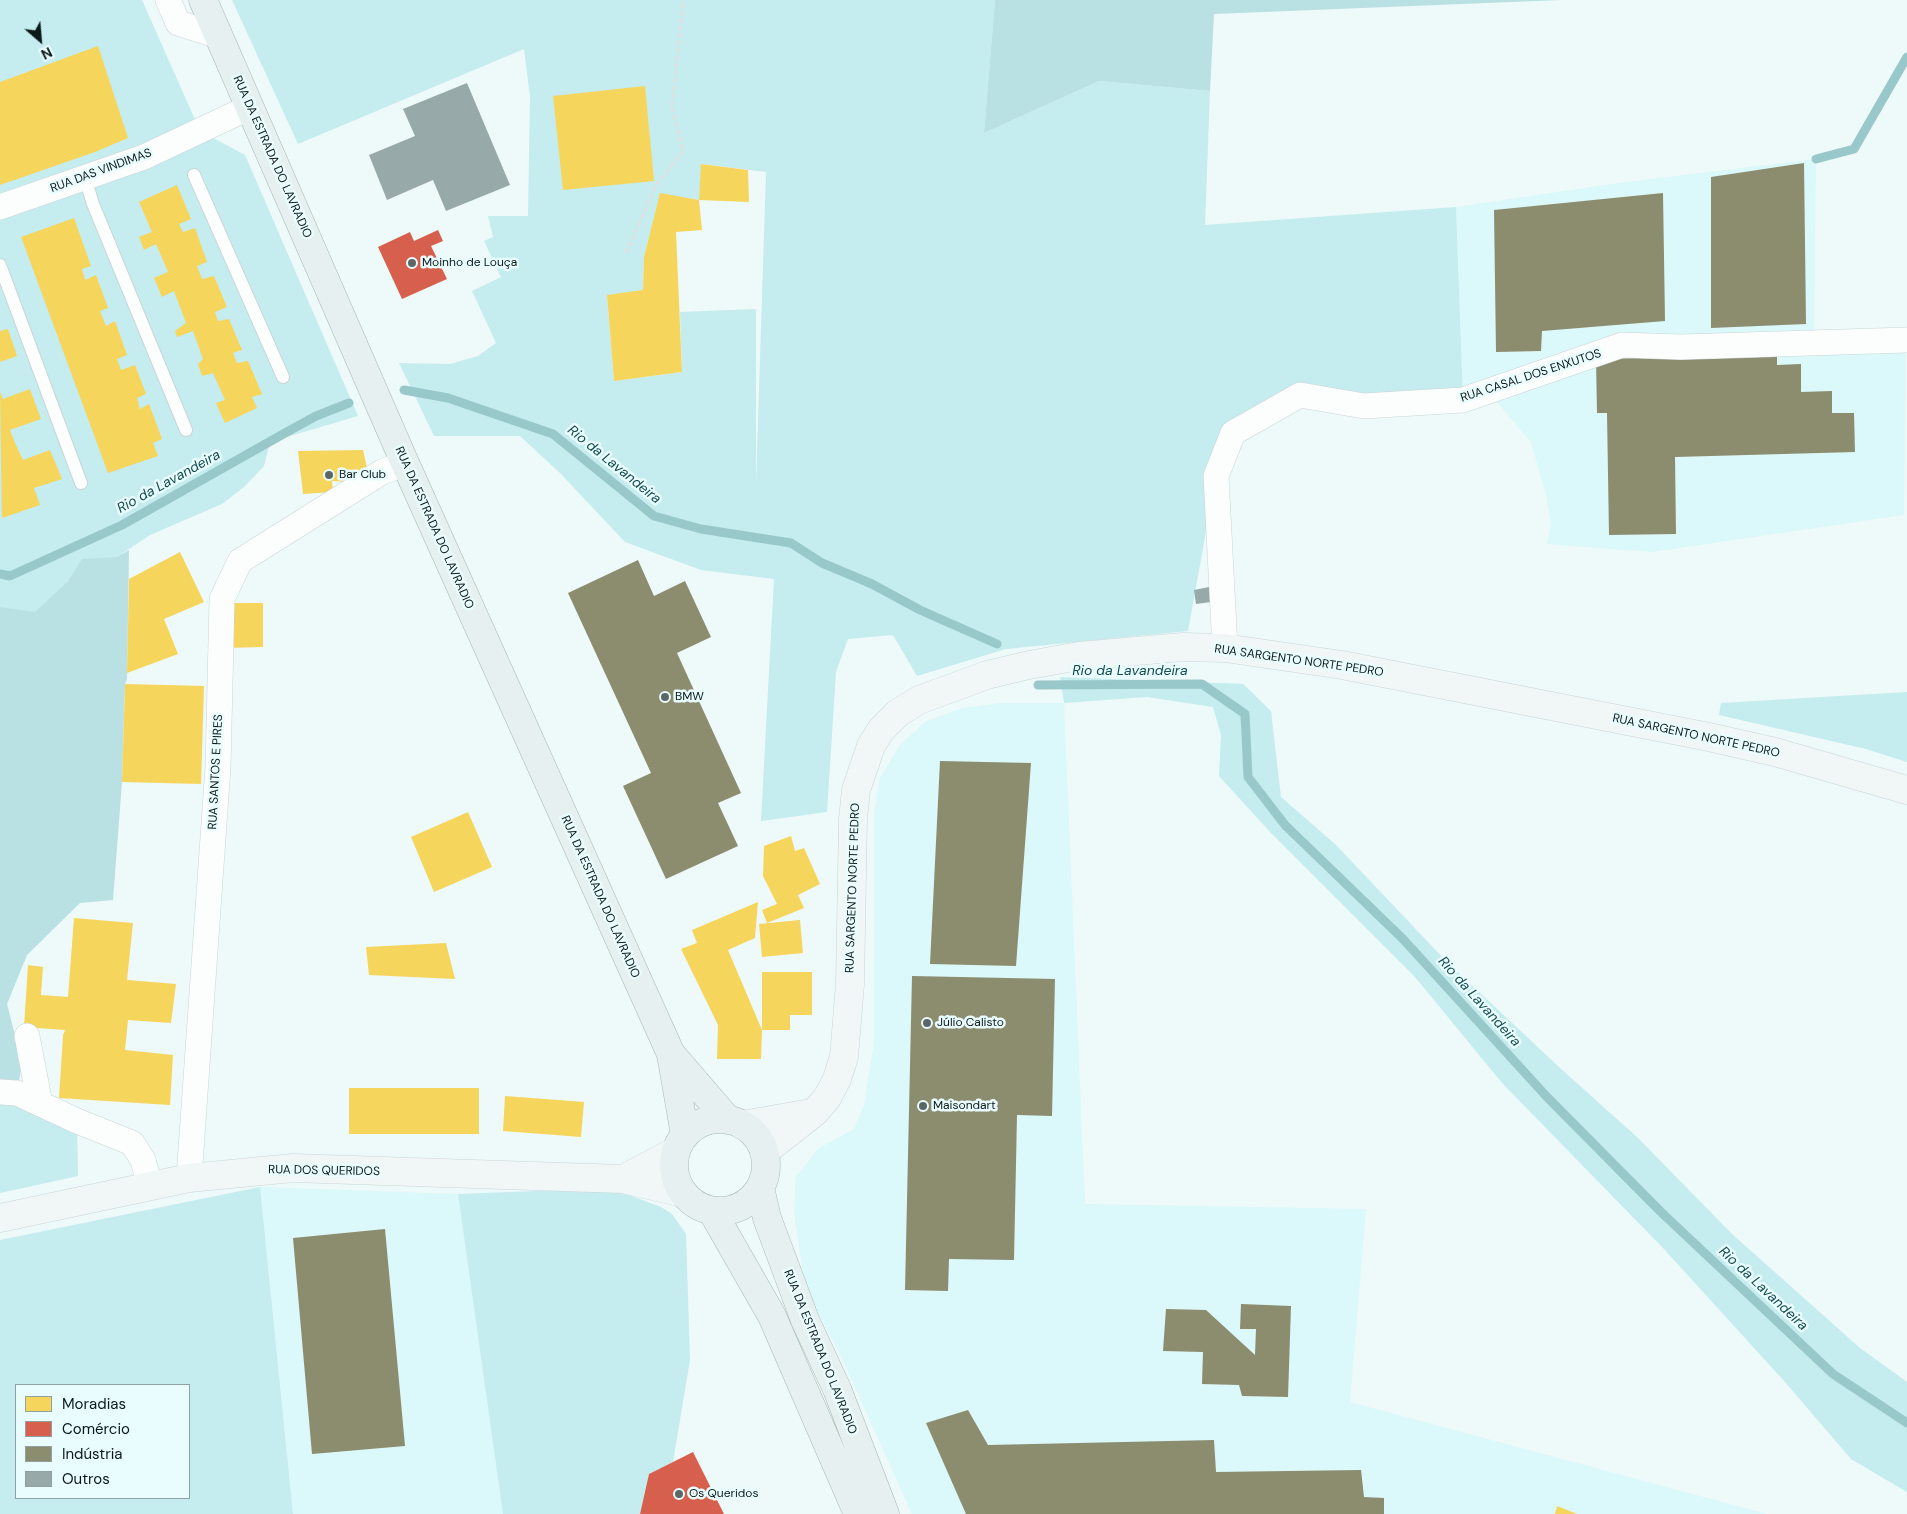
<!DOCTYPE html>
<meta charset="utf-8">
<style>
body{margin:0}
#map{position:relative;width:1907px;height:1514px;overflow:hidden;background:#eef9f9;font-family:"DM Sans",sans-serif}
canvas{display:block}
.legend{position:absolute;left:15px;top:1384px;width:175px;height:115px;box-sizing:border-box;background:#e9fdfe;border:1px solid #91a1a2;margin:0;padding:6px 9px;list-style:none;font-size:15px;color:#0c1819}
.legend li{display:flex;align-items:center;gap:10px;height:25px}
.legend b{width:25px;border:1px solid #91a1a2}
.north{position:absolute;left:15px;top:15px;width:50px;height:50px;-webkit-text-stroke:4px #e9fdfe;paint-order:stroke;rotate:153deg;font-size:14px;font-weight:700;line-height:20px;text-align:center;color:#0c1819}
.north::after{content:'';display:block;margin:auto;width:18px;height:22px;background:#0c1819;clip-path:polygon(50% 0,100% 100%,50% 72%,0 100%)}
</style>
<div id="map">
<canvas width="1907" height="1514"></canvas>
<ul class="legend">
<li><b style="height:14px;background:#f6d55c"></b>Moradias</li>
<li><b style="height:14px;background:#d6604d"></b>Comércio</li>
<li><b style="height:14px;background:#8c8c6e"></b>Indústria</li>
<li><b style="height:14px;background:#98a9aa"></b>Outros</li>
</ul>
<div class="north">N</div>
</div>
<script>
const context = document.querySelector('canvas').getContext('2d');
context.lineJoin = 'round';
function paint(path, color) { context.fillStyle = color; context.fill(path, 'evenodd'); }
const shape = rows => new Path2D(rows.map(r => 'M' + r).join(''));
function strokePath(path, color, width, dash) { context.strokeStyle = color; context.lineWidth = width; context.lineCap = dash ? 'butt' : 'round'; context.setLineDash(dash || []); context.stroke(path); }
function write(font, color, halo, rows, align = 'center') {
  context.font = font + ' "DM Sans",sans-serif'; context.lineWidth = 5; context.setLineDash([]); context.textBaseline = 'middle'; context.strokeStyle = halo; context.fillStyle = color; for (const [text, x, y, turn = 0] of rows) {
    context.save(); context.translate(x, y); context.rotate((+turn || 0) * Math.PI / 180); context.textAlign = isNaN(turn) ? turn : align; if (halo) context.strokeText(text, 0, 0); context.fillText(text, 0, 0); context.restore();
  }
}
paint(shape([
 [1816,159,1814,343,1906,340,1904,515,1652,552,1547,544,1551,524,1546,495,1531,442,1496,401,1463,400,1456,207,1618,183],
 [1000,703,1064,703,1085,1204,1366,1209,1350,1402,1767,1514,912,1514,839,1352,805,1289,794,1211,796,1177,818,1149,854,1129,864,1105,874,1043,874,814,880,778,900,745,925,722,962,708],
 [260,1187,458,1194,503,1514,293,1514]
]), '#dbf8fa');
paint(shape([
 [0,0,142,0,200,131,245,155,358,416,270,442,264,466,244,487,222,504,150,535,117,557,82,560,68,581,35,613,0,607],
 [232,0,995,0,984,133,1099,81,1210,91,1205,225,1456,207,1463,400,1300,395,1233,433,1216,476,1188,631,1006,649,917,676,893,635,848,639,836,672,827,812,761,821,774,579,701,570,625,542,561,474,520,436,434,436,399,363,450,364,478,356,496,343,472,291,501,277,484,241,493,237,488,216,528,216,530,96,524,49,298,144],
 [702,164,766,172,756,484,756,309,680,312,682,372,614,381,607,296,643,290,644,257,660,194,699,200],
 [1060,677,1243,684,1271,711,1281,797,1336,845,1446,961,1560,1068,1638,1138,1732,1234,1860,1348,1907,1382,1907,1492,1851,1459,1785,1382,1663,1248,1503,1084,1415,977,1271,833,1219,776,1221,735,1213,707,1147,697,1064,703],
 [1907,692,1907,762,1866,749,1719,715,1721,703],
 [0,1093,77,1121,78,1176,0,1193],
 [260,1187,293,1514,0,1514,0,1240],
 [189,1385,189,1498,16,1498,16,1385],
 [589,1189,626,1194,661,1207,672,1214,686,1234,690,1360,673,1462,649,1474,640,1514,503,1514,458,1194]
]), '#c5ecee');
paint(shape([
 [995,0,1561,0,1214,14,1210,91,1099,81,984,133],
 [129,550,127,679,125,684,122,782,113,900,80,903,27,955,7,1004,22,1063,17,1093,0,1093,0,607,35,612,68,581,82,559,117,557]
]), '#b9e0e2');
paint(shape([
 [98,46,128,138,95,152,0,185,0,82],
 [645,86,654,181,563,190,553,96],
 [701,164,748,170,749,202,699,200],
 [177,185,191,219,179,224,183,232,195,228,207,262,197,266,202,279,214,276,227,307,215,312,218,321,229,319,242,350,233,353,237,363,248,361,262,394,252,397,257,408,225,423,216,403,225,400,213,373,202,376,198,364,203,359,193,331,177,337,175,331,186,323,174,291,162,297,154,278,168,272,156,244,144,250,139,237,152,232,139,202],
 [660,193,699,200,702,230,676,232,682,372,614,381,607,295,643,290,644,257],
 [74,218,91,266,82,269,85,280,96,275,108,308,100,311,106,326,115,321,127,355,117,359,121,370,135,365,146,394,137,398,140,409,149,404,162,439,153,443,158,456,108,473,21,237],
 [8,329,17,356,0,362,0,331],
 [30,389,41,419,10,430,15,443,23,460,50,450,62,479,34,488,40,505,2,518,0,392,3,399],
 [363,450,367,468,349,482,332,481,333,492,303,494,298,451],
 [180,552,204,602,164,619,178,654,127,673,129,579],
 [225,603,263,603,263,647,226,648],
 [125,684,204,686,201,784,122,782],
 [468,812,492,867,434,892,411,837],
 [791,836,795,851,804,848,820,884,798,895,804,908,767,923,762,910,777,904,763,876,764,846],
 [758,902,755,938,728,950,762,1030,761,1059,717,1059,718,1025,681,949,697,943,692,930],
 [74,918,133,923,127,980,176,984,171,1023,128,1020,125,1050,173,1055,170,1105,59,1098,63,1035,65,1030,24,1027,28,965,43,967,41,995,68,997],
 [800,920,803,953,762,957,759,924],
 [446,943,455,979,369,975,366,947],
 [762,972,812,972,812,1015,790,1015,790,1030,762,1030],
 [349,1088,479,1088,479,1134,349,1134],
 [505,1096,584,1102,581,1137,503,1131],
 [1557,1506,1577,1514,1555,1514]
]), '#f6d55c');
paint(shape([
 [438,230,443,241,431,246,447,279,402,299,378,247,410,232,414,241],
 [693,1452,724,1514,640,1514,649,1474]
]), '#d6604d');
paint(shape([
 [1804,163,1806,324,1711,328,1711,177],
 [1663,193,1665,321,1542,331,1541,351,1496,352,1494,210],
 [1777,355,1777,365,1801,364,1801,392,1832,391,1832,413,1854,413,1855,452,1675,457,1676,534,1609,535,1607,413,1597,413,1596,359],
 [638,560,654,596,685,581,711,637,677,653,741,793,718,803,738,846,666,879,623,786,651,773,568,593],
 [940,761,1031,763,1016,966,930,964],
 [912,976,1055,979,1052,1116,1017,1115,1014,1260,949,1259,948,1291,905,1290],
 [385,1229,405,1446,312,1454,293,1238],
 [1241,1304,1291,1306,1288,1397,1242,1396,1239,1385,1202,1384,1203,1352,1163,1351,1166,1309,1206,1310,1255,1355,1256,1329,1240,1329],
 [968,1410,988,1445,1214,1440,1216,1472,1361,1470,1364,1497,1384,1498,1384,1514,966,1514,926,1423]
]), '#8c8c6e');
strokePath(shape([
 [1816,159,1854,149,1907,57],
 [404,390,448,398,553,434,654,516,701,529,791,543,822,563,872,584,920,610,997,644],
 [0,574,10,576,122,525,285,433,316,416,349,403],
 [1038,685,1202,684,1245,714,1248,777,1285,825,1403,939,1547,1097,1661,1212,1833,1374,1907,1423]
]), '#99c8cb', 9);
paint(shape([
 [467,83,510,185,446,211,433,180,387,200,369,155,415,136,403,109],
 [1209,587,1211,602,1196,604,1194,590]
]), '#98a9aa');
const lane = shape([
 [194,175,283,377],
 [85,178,93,204,186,430],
 [0,265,81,483]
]);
const street = shape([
 [168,0,178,23,219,36],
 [0,207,144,157,250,107],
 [1225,648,1216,476,1233,433,1300,395,1364,406,1463,400,1622,345,1681,347,1907,340],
 [27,1036,40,1104],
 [0,1092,17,1093,77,1121,132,1143,143,1160,150,1187],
 [189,1178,218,767,222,599,240,561,382,472,405,463]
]);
const secondary = shape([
 [742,1125,811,1113],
 [764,1152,815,1112,827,1098,837,1079,844,1057,850,984,853,819,856,790,871,746,881,730,898,713,919,700,987,675,1029,665,1079,656,1183,647,1225,648,1342,665,1709,737,1775,752,1907,790],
 [623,1179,676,1151],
 [0,1218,189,1178,293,1168,623,1179,683,1193]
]);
const primary = shape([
 [203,0,405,463,671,1054,685,1135],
 [672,1055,728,1120],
 '674 1165a46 46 0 1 1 92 0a46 46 0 1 1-92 0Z',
 [760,1188,767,1218,805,1320,837,1389,885,1514],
 [712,1211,772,1316,858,1514]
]);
strokePath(lane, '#cad5d6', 14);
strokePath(street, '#cad5d6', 26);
strokePath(secondary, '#cad5d6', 29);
strokePath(primary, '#a4b6b7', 29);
strokePath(shape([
 [626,253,655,187,683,151,672,108,683,0]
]), '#dee1e2', 3, [5, 2.5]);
strokePath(lane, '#fcfefe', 12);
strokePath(street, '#fcfefe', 25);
strokePath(secondary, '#f1f7f7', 28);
strokePath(primary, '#e6f0f0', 28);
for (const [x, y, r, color] of [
 [412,263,5,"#5b6767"],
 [329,475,5,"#5b6767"],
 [665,697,5,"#5b6767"],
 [927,1023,5,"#5b6767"],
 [923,1106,5,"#5b6767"],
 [679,1494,5,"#5b6767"]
]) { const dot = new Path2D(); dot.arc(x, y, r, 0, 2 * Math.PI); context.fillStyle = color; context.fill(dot); strokePath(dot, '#e9fdfe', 2); }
write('12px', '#0c1819', '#e9fdfe', [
 ["RUA DA ESTRADA DO LAVRADIO",272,157,66],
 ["RUA DAS VINDIMAS",101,171,-20],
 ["RUA CASAL DOS ENXUTOS",1531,376,-18],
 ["RUA DA ESTRADA DO LAVRADIO",434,528,66],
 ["RUA SARGENTO NORTE PEDRO",1299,661,8],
 ["RUA SARGENTO NORTE PEDRO",1696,736,12],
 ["RUA SANTOS E PIRES",216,772,-87],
 ["RUA SARGENTO NORTE PEDRO",853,888,-88],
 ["RUA DA ESTRADA DO LAVRADIO",600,897,66],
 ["RUA DOS QUERIDOS",324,1171,1],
 ["RUA DA ESTRADA DO LAVRADIO",820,1352,68]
]);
write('12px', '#0c1819', '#e9fdfe', [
 ["Moinho de Louça",422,263],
 ["Bar Club",339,475],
 ["BMW",675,697],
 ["Júlio Calisto",937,1023],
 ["Maisondart",933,1106],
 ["Os Queridos",689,1494]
], 'left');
write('italic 14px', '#134b4e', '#e9fdfe', [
 ["Rio da Lavandeira",614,465,39],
 ["Rio da Lavandeira",169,482,-29],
 ["Rio da Lavandeira",1130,671],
 ["Rio da Lavandeira",1479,1002,48],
 ["Rio da Lavandeira",1763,1289,43]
]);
</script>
